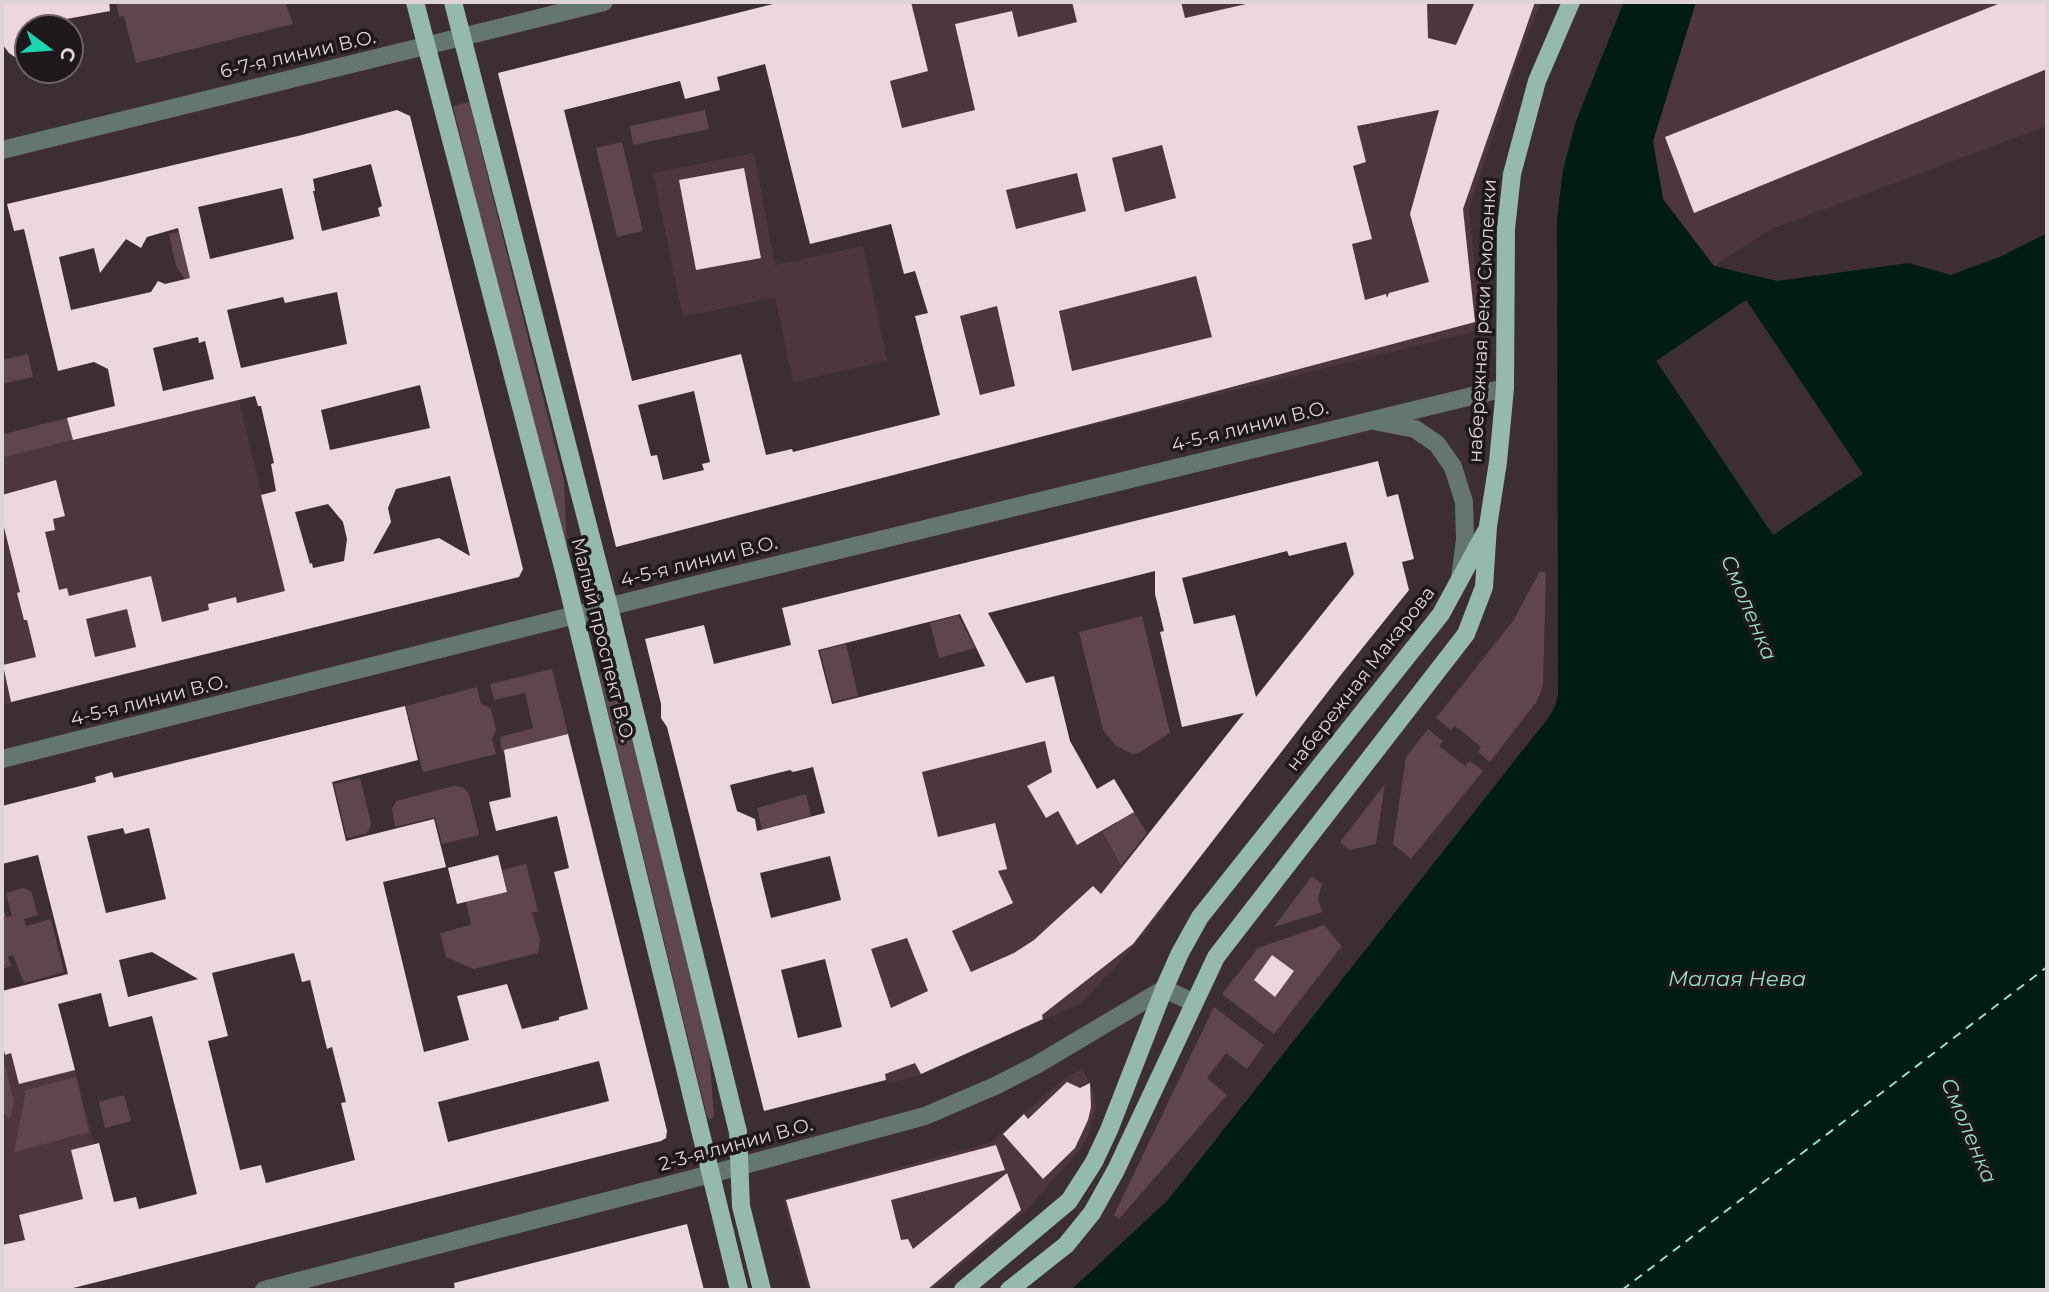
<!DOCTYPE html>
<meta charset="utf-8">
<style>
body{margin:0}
#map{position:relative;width:2049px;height:1292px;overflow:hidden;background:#3d2e32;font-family:Montserrat,sans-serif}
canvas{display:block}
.frame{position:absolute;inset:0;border:4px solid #ded4d7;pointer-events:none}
.north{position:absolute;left:14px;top:14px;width:70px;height:70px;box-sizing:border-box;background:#1f181a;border:2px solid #6b6366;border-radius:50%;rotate:106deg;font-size:19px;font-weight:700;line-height:28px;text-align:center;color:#ded4d7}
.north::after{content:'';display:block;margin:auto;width:24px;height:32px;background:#1cd5b1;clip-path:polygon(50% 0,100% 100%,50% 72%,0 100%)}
</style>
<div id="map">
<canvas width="2049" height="1292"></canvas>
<div class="frame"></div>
<div class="north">С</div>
</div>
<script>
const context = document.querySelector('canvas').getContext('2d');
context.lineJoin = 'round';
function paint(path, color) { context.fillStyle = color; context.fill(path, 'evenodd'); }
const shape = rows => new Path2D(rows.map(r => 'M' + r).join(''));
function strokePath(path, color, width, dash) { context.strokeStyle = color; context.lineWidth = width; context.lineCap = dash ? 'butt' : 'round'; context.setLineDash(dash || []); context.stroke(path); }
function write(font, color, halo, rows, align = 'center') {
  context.font = font + ' Montserrat,sans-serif'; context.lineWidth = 7; context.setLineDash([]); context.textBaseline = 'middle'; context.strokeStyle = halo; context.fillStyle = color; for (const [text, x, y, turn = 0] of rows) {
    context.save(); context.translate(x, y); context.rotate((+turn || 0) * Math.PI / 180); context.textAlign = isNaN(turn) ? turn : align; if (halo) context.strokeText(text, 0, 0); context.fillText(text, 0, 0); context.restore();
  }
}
paint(shape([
 [870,2,1541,2,1519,57,1469,209,1481,330,994,449,947,263,903,274,894,235,926,226],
 [1696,2,2047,2,2047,126,1771,229,1714,266,1663,199,1653,141],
 [754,153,775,265,863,246,887,361,793,382,775,297,683,317,653,173],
 [239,400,295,632,2,705,2,458],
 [1030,682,1047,749,1070,743,1075,758,1079,756,1097,788,1114,779,1132,808,1115,818,1117,822,1101,832,1121,867,1167,904,1132,949,1081,1003,920,1075,887,1084,856,958,839,730],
 [67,1038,94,1144,99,1143,131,1274,66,1290,2,1290,2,1056],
 [1083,1069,1094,1094,1096,1107,1088,1136,1079,1151,1026,1210,932,1290,808,1290,783,1199,991,1142,1065,1078]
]), '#4d373d');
paint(shape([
 [116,2,285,2,293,24,136,63,124,16,119,17],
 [469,102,564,481,567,550,561,547,453,106],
 [705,110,709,129,633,145,630,126],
 [622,142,643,231,617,237,596,148],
 [179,232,190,278,185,279,176,266,169,234],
 [28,354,33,377,2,384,2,360],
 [67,418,73,440,2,458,2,426,4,434],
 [1540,571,1546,573,1543,683,1541,692,1537,701,1490,762,1478,752,1481,747,1455,726,1451,730,1436,718,1513,621],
 [958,615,975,648,939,658,930,623],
 [1142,616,1170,733,1139,753,1132,754,1115,745,1103,730,1079,632],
 [846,644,858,696,833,702,820,651],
 [552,669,568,734,502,752,500,737,533,728,525,693,494,700,490,684],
 [615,671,709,1050,714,1116,710,1120,707,1116,599,675],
 [477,687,481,704,491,709,496,730,492,739,496,754,423,772,406,706],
 [1428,729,1443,741,1439,746,1465,766,1470,761,1483,771,1411,859,1393,844,1406,757],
 [360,778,371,823,369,830,365,834,347,838,334,784],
 [1385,784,1376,844,1349,850,1340,842],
 [453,786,463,787,469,794,479,835,442,844,435,817,395,827,392,809,396,801],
 [806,794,811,816,762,829,757,808],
 [1132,809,1147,833,1121,866,1102,832,1117,823,1116,819],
 [526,864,538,911,532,913,540,940,538,953,474,969,446,957,440,933,471,925,466,902,507,892,502,870],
 [1312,876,1322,884,1318,899,1322,912,1274,927],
 [23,888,31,891,38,915,24,919,26,926,51,919,64,972,24,983,13,955,8,957,11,966,2,969,2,904,6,917,12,916,6,893],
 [1324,925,1342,946,1274,1034,1222,994,1258,948],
 [1272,956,1294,971,1275,996,1254,980],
 [1214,1007,1264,1045,1247,1069,1226,1053,1207,1078,1227,1095,1119,1219,1114,1215],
 [3,1056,14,1102,10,1120,2,1111],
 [76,1077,89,1132,14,1152,26,1090],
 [124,1095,131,1121,105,1128,99,1102]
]), '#5f464d');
paint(shape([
 [1624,2,1696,2,1653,141,1663,199,1714,266,1777,281,1909,263,1951,275,2002,256,2047,233,2047,1290,1071,1290,1168,1200,1549,717,1555,706,1558,694,1557,219,1563,170,1576,121]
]), '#001c15');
paint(shape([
 [1746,300,1863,474,1773,535,1656,361]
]), '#3d2e32');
strokePath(shape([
 [1622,1290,2047,967]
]), '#95dfca', 2, [9, 7]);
paint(shape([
 [2,2,109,2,110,11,61,20,62,28,28,28,28,66,9,53,3,45],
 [781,2,911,2,928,71,890,81,902,128,975,110,955,24,1012,11,1018,37,1077,22,1072,2,1181,2,1185,18,1255,2,1427,2,1428,38,1456,45,1475,2,1535,2,1463,209,1475,322,1202,395,616,547,498,73],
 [765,64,810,244,891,224,904,274,915,271,928,313,915,316,940,415,793,452,792,449,766,455,741,354,632,381,564,110,680,81,685,99,720,90,717,77],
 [1439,110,1410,214,1429,282,1389,293,1387,298,1386,294,1365,300,1352,244,1372,239,1353,166,1366,162,1357,126],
 [1162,145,1176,198,1125,212,1112,158],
 [1077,173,1086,211,1016,229,1006,190],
 [1196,276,1212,337,1072,371,1059,311],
 [997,306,1015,386,980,395,960,316],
 [694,391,710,462,702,464,704,470,663,480,657,455,651,456,638,405],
 [2003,2,2047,2,2047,69,1694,213,1665,137],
 [397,110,410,116,523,569,519,577,11,702,3,665,36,657,27,620,24,620,17,593,20,592,2,519,2,495,56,480,65,516,53,519,55,530,45,532,59,590,67,588,69,596,151,576,162,622,209,610,208,604,236,597,237,603,285,591,261,495,276,491,271,464,274,463,261,406,258,406,255,396,73,440,67,418,115,406,108,369,94,362,58,371,24,229,14,231,7,204,302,135],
 [371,164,382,206,378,208,380,216,322,231,313,191,315,191,313,179],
 [282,188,294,239,210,259,198,207],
 [178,228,190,278,165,284,158,281,151,292,71,310,59,257,94,248,100,273,126,239,141,248,147,237],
 [337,292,347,344,241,368,227,310,283,297,285,303],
 [198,337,199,343,205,341,214,379,163,391,153,348],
 [420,385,430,428,330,450,321,410],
 [450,476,470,556,439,538,373,554,391,522,388,508,396,489],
 [328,504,343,522,347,539,344,561,313,568,312,563,310,564,295,512],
 [127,609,136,647,95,657,86,619],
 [744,168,761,258,696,270,679,180],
 [1378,461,1387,497,1398,494,1414,559,1402,562,1409,590,1340,676,1133,944,1042,1015,1043,1019,921,1074,915,1063,885,1074,886,1080,764,1111,667,727,661,718,661,704,645,639,704,625,714,664,791,645,782,608],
 [1346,542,1354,574,1256,697,1235,615,1194,624,1182,578,1287,551,1289,556],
 [1155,571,1155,594,1164,631,1160,632,1182,727,1244,713,1101,894,1093,886,1034,940,1014,953,971,972,952,931,1013,903,998,871,1007,869,995,823,938,837,922,772,1045,741,1052,772,1027,786,1046,818,1058,811,1077,845,1134,812,1114,779,1097,789,1070,741,1054,676,1026,683,988,613],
 [960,614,985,666,832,704,818,650],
 [813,767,825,813,757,831,755,819,737,811,730,785,790,770,793,772],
 [830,856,841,900,771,918,760,873],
 [907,938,928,991,891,1008,871,949],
 [825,959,842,1027,798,1038,781,970],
 [405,706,418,760,332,782,346,841,434,819,446,867,383,882,424,1052,469,1040,457,996,507,984,522,1029,559,1020,559,1017,588,1009,554,872,569,868,557,816,496,831,489,802,511,797,504,750,568,734,667,1131,666,1138,661,1141,65,1290,2,1290,2,1245,25,1240,19,1215,83,1199,71,1150,99,1143,114,1202,136,1197,139,1209,197,1194,152,1016,109,1027,101,993,58,1004,75,1070,19,1084,11,1053,5,1055,2,1042,2,991,68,974,38,855,2,864,2,806,96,782,95,777,112,772,114,778],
 [123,828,125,834,149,828,166,899,106,913,87,836],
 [152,952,198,979,128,997,119,960],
 [294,953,302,982,310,980,327,1049,332,1047,346,1102,341,1103,355,1160,266,1183,261,1165,240,1170,208,1041,228,1036,212,973],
 [599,1061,609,1101,448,1142,438,1102],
 [498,855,507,892,457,904,448,868],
 [1272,955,1294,971,1275,997,1254,980],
 [1067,1082,1080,1088,1090,1083,1091,1107,1088,1120,1075,1148,1043,1179,1003,1134,1024,1114,1028,1119],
 [996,1145,1005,1170,891,1200,901,1240,908,1239,913,1249,1007,1173,1021,1210,927,1290,811,1290,786,1200],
 [687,1224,704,1290,455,1290,454,1283]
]), '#ecd7dd');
strokePath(shape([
 [2,150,604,2],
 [1374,421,1415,429,1437,444,1453,467,1464,502,1465,540,1460,578],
 [2,759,711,581,1505,388],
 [264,1290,711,1174,925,1116,995,1086,1038,1064,1164,989,1193,1002]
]), '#657671', 18);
strokePath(shape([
 [415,2,564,571,739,1290],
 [453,2,609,607,738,1132,741,1206,762,1290],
 [963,1290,1069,1201,1094,1162,1109,1130,1164,989,1180,953,1200,917,1441,614,1485,533],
 [1009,1290,1066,1245,1092,1213,1116,1170,1216,957,1466,634,1484,587,1488,526,1498,462,1505,388,1506,229,1512,174,1537,81,1571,2]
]), '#95b9ae', 18);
write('19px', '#ded4d7', '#1f181a', [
 ["6-7-я линии В.О.",298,55,-13],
 ["набережная реки Смоленки",1483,321,-87],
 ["4-5-я линии В.О.",1250,427,-14],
 ["4-5-я линии В.О.",699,562,-14],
 ["Малый проспект В.О.",602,640,76],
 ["набережная Макарова",1361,679,-52],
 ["4-5-я линии В.О.",149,701,-14],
 ["2-3-я линии В.О.",736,1145,-15]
]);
write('italic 21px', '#95dfca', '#1f181a', [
 ["Смоленка",1748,608,67],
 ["Малая Нева",1737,980],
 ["Смоленка",1968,1131,67]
]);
</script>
